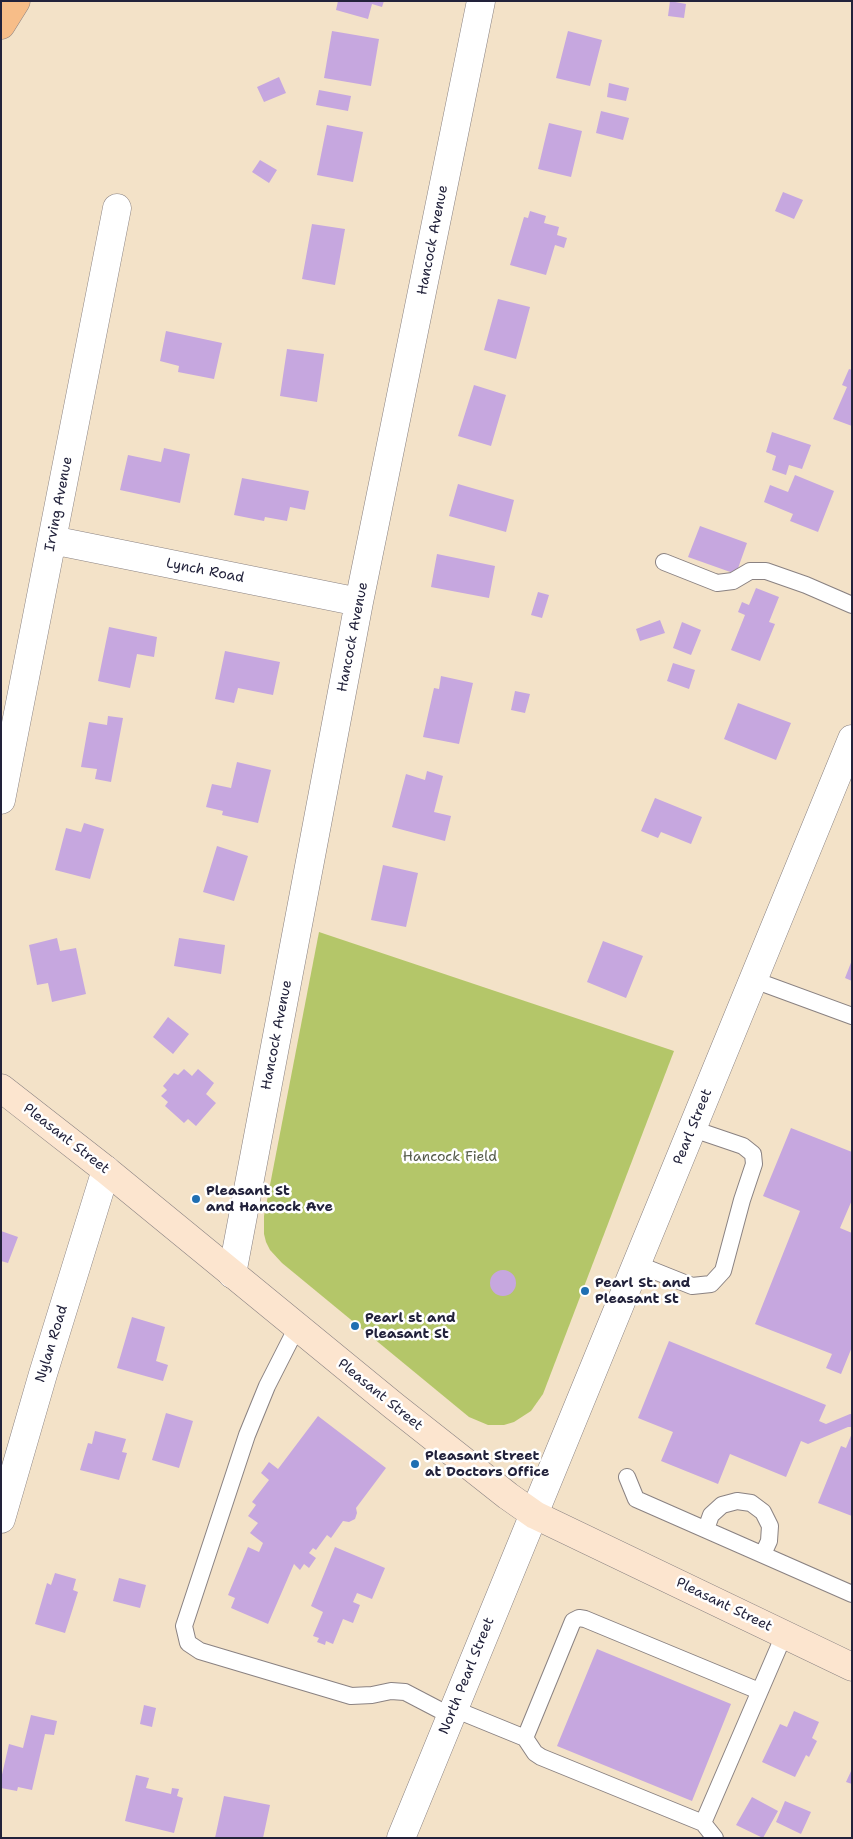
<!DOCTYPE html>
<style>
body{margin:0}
#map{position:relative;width:853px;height:1839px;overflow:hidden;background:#f3e2c8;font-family:"Shantell Sans",sans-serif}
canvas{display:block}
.frame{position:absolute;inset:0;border:2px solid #22223b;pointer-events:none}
</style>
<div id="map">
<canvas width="853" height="1839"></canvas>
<div class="frame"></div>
</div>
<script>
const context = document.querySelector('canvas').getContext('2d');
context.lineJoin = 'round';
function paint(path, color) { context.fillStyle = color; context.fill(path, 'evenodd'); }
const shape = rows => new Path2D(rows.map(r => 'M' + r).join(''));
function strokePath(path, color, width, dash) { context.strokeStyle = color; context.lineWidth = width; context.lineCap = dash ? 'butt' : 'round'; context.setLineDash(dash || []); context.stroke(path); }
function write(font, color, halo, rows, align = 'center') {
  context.font = font + ' "Shantell Sans",sans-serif'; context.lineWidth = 5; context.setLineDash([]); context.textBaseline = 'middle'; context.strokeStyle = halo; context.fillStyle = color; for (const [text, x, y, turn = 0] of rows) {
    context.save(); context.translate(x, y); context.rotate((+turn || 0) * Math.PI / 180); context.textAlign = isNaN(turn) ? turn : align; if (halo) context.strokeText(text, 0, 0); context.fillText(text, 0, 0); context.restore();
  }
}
paint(shape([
 [319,932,674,1051,543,1394,531,1411,514,1422,504,1425,488,1425,469,1417,282,1263,270,1250,266,1242,264,1234,264,1216]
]), '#b4c669');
paint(shape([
 [338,1,384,1,382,7,372,4,368,19,336,10],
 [670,1,686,4,684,18,668,16],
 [332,31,379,39,371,86,324,78],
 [568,31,602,40,590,86,556,78],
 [279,77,286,93,264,102,257,87],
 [609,83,629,88,626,101,607,97],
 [319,90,351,96,348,111,316,105],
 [601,111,629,118,623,140,596,133],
 [549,123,582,131,571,177,538,169],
 [327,125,363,132,353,182,317,175],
 [260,160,277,170,269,183,252,172],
 [783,192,803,200,794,219,775,211],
 [530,211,546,216,544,223,559,227,557,235,567,238,564,248,555,245,546,275,510,265,524,217,528,218],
 [312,224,345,229,335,285,302,279],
 [498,299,530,307,516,359,484,350],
 [166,331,222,343,214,379,178,372,179,366,160,361],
 [287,349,324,354,317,402,280,396],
 [849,369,852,370,852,426,833,419,847,387,842,385],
 [474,385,506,395,491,446,458,436],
 [772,432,811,445,802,469,789,465,786,475,772,470,776,456,766,452],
 [164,448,190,454,180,503,120,490,128,455,161,462],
 [795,475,834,491,818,532,790,521,793,514,764,502,770,485,788,492],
 [242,478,309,491,305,510,290,507,287,521,265,517,264,521,234,515],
 [458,484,514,500,506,532,449,516],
 [700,526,747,543,736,574,688,557],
 [437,554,495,566,489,598,431,587],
 [756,588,779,597,769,622,775,624,760,661,731,650,745,615,738,612,742,602,749,605],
 [538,592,549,595,542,618,531,615],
 [660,620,665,633,640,641,636,629],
 [682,622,701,630,691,655,673,648],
 [109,627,157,637,154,657,137,654,130,688,98,681],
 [225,651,280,662,273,695,238,688,234,703,215,699],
 [673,663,695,670,689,689,667,681],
 [441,676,473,683,459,744,423,737,434,688,439,689],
 [515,691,530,694,525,713,511,710],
 [738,703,791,723,776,760,724,739],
 [108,716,123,718,111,782,95,779,97,769,81,767,89,722,107,725],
 [237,762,271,770,258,823,222,815,223,811,206,807,212,784,231,788],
 [427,771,443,776,434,812,451,816,445,841,392,827,406,774,425,780],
 [655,798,702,817,691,844,661,832,658,838,641,831],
 [84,823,104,829,90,879,55,870,66,828,81,832],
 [217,846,248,856,234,901,203,892],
 [383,865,418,873,406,927,371,920],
 [57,938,60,951,76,948,86,994,52,1002,48,983,37,985,29,945],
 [179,938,225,945,221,974,174,966],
 [603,941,643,956,626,998,587,982],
 [852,960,852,981,845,978],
 [168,1017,189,1034,173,1054,153,1037],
 [184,1069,192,1076,198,1069,214,1083,206,1094,216,1103,196,1126,188,1119,184,1123,165,1106,168,1102,161,1096,167,1090,163,1086,174,1073,178,1075],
 [791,1128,852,1152,852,1200,840,1228,852,1233,852,1347,841,1374,826,1368,832,1354,755,1324,800,1211,763,1196],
 [1,1231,18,1237,8,1263,1,1261],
 '490 1283a13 13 0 1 1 26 0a13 13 0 1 1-26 0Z',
 [132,1317,165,1327,156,1361,168,1365,163,1381,117,1368],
 [669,1341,826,1405,819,1421,826,1424,850,1414,852,1414,852,1427,848,1427,808,1444,801,1441,786,1477,730,1454,718,1484,661,1461,673,1432,638,1418],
 [166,1413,193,1421,179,1468,152,1460],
 [318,1416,386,1468,356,1508,357,1513,355,1519,349,1522,343,1521,331,1538,327,1535,316,1550,313,1548,309,1553,316,1558,309,1568,304,1564,300,1570,294,1564,268,1624,231,1608,235,1598,228,1595,248,1547,259,1552,263,1543,250,1533,258,1523,248,1516,256,1505,252,1502,269,1480,261,1473,269,1462,278,1469],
 [95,1431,126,1439,122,1452,127,1453,119,1480,80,1470,88,1443,92,1444],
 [852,1433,852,1516,818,1503,841,1446,846,1448],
 [335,1547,385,1568,372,1599,357,1593,353,1602,360,1605,353,1623,343,1619,333,1644,326,1641,325,1645,317,1642,319,1638,313,1636,323,1612,311,1606],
 [55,1573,76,1579,73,1590,78,1592,65,1633,35,1624,47,1583,51,1585],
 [119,1578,146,1585,140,1608,113,1601],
 [597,1649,731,1704,692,1801,557,1746],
 [144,1705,156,1708,152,1727,140,1724],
 [794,1711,819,1722,812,1738,817,1741,809,1757,806,1755,795,1777,762,1762,780,1724,787,1727],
 [31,1715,57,1721,54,1735,45,1734,32,1790,18,1787,17,1791,1,1788,1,1779,9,1744,23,1748],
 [852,1769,852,1784,846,1782],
 [136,1775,149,1778,146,1788,171,1794,172,1788,179,1789,177,1796,183,1798,174,1833,125,1821],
 [224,1796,270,1805,263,1838,215,1838],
 [752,1797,778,1811,763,1838,736,1825],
 [785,1801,811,1812,801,1834,776,1822]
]), '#c6a7df');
const service = shape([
 [664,562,717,583,733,581,750,571,766,571,806,585,852,605],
 [754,980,852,1016],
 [637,1264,692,1286,711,1284,723,1271,742,1200,754,1164,753,1154,743,1146,693,1129],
 [297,1327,267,1386,247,1435,184,1626,188,1643,200,1651,351,1696,372,1695,391,1691,405,1692,451,1716],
 [627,1477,636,1499,852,1594],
 [706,1529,711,1515,722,1505,737,1501,751,1503,763,1512,770,1526,769,1541,763,1554],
 [454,1709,525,1738,573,1621,579,1618,585,1619,759,1691],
 [525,1738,535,1753,541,1757,703,1823],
 [715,1838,703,1823,784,1635]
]);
const minor = shape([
 [52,540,359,602],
 [1,800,117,208],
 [232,1274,359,602,481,1],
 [1,1519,43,1374,106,1170]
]);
const tertiary = shape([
 [401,1838,852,739]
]);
const secondary = shape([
 [1,1088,106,1170,394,1406,508,1496,535,1515,852,1667]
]);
const motorway = shape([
 [1,25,16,1]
]);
strokePath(service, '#8a8282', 18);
strokePath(minor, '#8a8282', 29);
strokePath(tertiary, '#8a8282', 29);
strokePath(secondary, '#8a8282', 29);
strokePath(motorway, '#8a8282', 29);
strokePath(service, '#fff', 16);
strokePath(minor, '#fff', 28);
strokePath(tertiary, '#fff', 28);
strokePath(secondary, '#fce5cf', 28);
strokePath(motorway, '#f7bd88', 28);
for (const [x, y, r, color] of [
 [196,1199,5,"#1f6fb2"],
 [585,1291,5,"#1f6fb2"],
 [355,1326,5,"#1f6fb2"],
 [415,1464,5,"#1f6fb2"]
]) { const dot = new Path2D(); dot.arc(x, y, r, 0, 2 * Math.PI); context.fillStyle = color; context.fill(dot); strokePath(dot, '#fff', 2); }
write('14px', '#22223b', '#fff', [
 ["Hancock Avenue",433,240,-79],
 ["Irving Avenue",59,504,-79],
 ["Lynch Road",205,571,11],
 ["Hancock Avenue",353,637,-79],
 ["Hancock Avenue",277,1035,-79],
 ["Pearl Street",693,1127,-68],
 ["Pleasant Street",66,1139,38],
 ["Nylan Road",52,1344,-73],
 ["Pleasant Street",380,1395,39],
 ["Pleasant Street",724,1605,26],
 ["North Pearl Street",467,1676,-68]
]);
write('14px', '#555b4b', '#fff', [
 ["Hancock Field",450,1157]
]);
write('bold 14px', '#22223b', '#fff', [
 ["Pleasant St",206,1191],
 ["and Hancock Ave",206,1207],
 ["Pearl St. and",595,1283],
 ["Pleasant St",595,1299],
 ["Pearl st and",365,1318],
 ["Pleasant St",365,1334],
 ["Pleasant Street",425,1456],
 ["at Doctors Office",425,1472]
], 'left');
</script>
